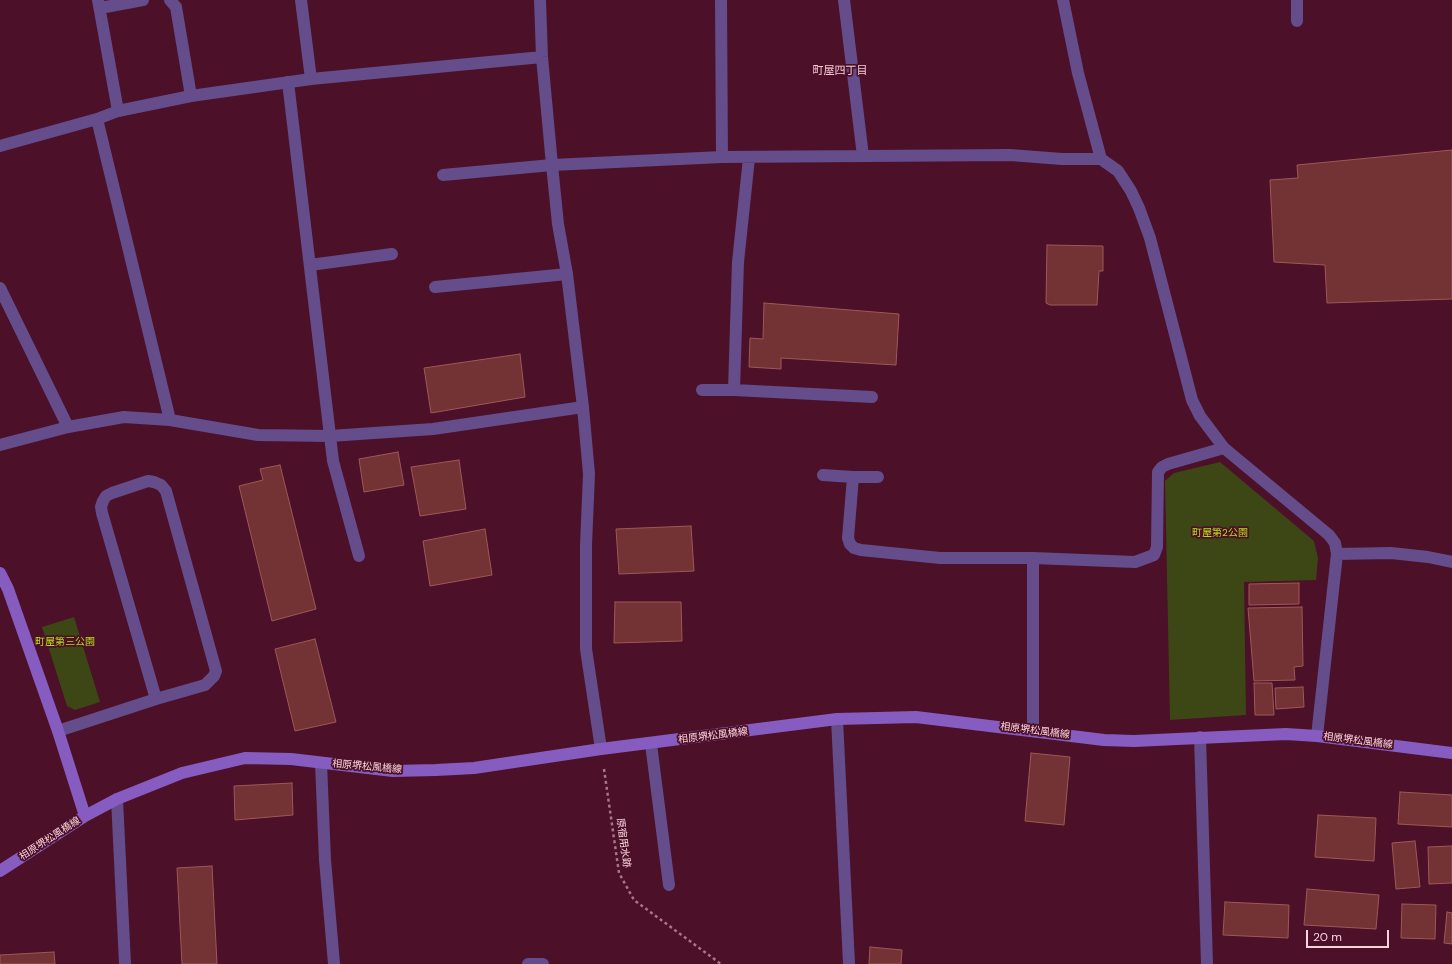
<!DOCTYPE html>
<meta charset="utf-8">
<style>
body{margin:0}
#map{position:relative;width:1452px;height:964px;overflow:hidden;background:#4c1028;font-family:"DM Sans",sans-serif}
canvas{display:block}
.scale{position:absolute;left:1306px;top:930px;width:83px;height:18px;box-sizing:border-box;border:2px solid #fbd3de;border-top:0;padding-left:5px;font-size:12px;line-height:14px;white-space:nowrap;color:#fbd3de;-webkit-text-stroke:3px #4c1028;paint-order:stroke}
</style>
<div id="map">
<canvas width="1452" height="964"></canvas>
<div class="scale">20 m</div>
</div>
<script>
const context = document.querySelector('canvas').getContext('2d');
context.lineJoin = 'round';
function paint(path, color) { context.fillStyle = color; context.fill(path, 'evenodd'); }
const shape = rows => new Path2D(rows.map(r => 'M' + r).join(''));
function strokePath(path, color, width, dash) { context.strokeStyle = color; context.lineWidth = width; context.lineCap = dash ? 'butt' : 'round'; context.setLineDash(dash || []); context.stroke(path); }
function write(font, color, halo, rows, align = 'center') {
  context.font = font + ' "DM Sans","Noto Sans JP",sans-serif'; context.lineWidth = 3.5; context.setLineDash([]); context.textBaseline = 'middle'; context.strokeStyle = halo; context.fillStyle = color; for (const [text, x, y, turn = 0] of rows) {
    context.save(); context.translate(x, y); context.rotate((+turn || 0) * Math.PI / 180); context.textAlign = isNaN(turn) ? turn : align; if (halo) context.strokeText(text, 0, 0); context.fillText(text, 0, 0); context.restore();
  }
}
paint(shape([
 [1220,462,1314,541,1318,558,1316,580,1244,582,1246,715,1170,720,1165,481,1174,473],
 [74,617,100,702,75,710,67,706,42,627]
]), '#3c4715');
const building = shape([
 [1452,150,1452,299,1327,303,1325,265,1274,262,1270,180,1298,178,1297,165,1452,150],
 [1047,245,1103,246,1103,271,1099,271,1097,305,1050,305,1046,303,1047,245],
 [764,303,899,314,896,365,781,358,781,369,749,367,750,338,763,339,764,303],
 [520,354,525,397,431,413,424,368,520,354],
 [398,452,404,485,364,492,359,459,398,452],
 [459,460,466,509,420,516,411,467,459,460],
 [280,465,316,609,272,621,239,486,263,480,260,469,280,465],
 [691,526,694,571,619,574,616,529,691,526],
 [485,529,492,575,430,586,423,541,485,529],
 [1299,583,1299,604,1249,605,1249,584,1299,583],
 [615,602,681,602,682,641,614,643,615,602],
 [1302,607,1303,666,1294,667,1295,680,1254,681,1248,608,1302,607],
 [315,639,336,722,295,731,275,649,315,639],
 [1254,683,1272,683,1274,715,1255,715,1254,683],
 [1303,687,1304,707,1276,709,1275,688,1303,687],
 [1031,753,1070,757,1064,825,1025,821,1031,753],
 [292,783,293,815,235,820,234,786,292,783],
 [1400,792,1452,795,1452,827,1398,824,1400,792],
 [1318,815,1376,818,1374,861,1315,857,1318,815],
 [1415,841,1420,887,1396,889,1392,843,1415,841],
 [1452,846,1452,883,1429,884,1428,847,1452,846],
 [212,866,217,964,182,964,177,868,212,866],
 [1307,889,1379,895,1376,929,1304,925,1307,889],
 [1225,902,1289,905,1288,938,1223,935,1225,902],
 [1402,904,1436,905,1435,939,1401,938,1402,904],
 [1447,912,1452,913,1452,944,1444,943,1447,912],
 [870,947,902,950,901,964,869,964,870,947],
 [54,952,55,964,0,964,0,955,54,952]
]);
paint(building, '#733233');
strokePath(building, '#9f5858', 1);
strokePath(shape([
 [604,769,619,873,634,900,721,964]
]), '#a77687', 2.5, [3, 3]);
strokePath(shape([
 [98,0,118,111],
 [170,0,176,7,191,96],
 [301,0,311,79],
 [721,0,722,157],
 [1297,0,1297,21],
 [100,8,143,0],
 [288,82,333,461,359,556],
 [443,175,552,165],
 [310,265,392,254],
 [435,287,567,274],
 [702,390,734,390],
 [823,475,853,477,848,538,850,544,854,548,861,550,940,558,1033,558],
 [853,477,878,477],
 [58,731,156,699,205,685,214,676,216,671,166,491,161,485,154,482,148,481,112,493,106,496,103,501,101,507,102,513,156,699],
 [1033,731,1033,558,1135,562,1154,555,1157,547,1158,472,1162,467,1168,464,1224,448],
 [1200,737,1207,964],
 [651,744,669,885],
 [117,799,125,964],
 [528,964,543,964]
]), '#654c8b', 12);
strokePath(shape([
 [540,0,542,57,552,165,558,224,567,274,583,407,589,474,586,545,586,649,601,749],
 [844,0,863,156],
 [1063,0,1078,73,1101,159,1118,171,1131,191,1139,208,1150,238,1192,400,1200,416,1224,448,1329,535,1335,543,1337,554,1317,736],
 [97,119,170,420],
 [0,146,97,119,118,111,191,96,311,79,542,57],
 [749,158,738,262,734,390,872,397],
 [552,165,722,157,1010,155,1062,159,1101,159],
 [0,288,68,427],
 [0,445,68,427,124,417,170,420,258,435,330,436,433,429,583,407],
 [1337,554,1391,553,1428,557,1452,562],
 [837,719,849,964],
 [321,763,325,860,334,964]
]), '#654c8b', 12);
strokePath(shape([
 [0,573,8,589,58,731,85,816],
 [0,871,85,816,117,799,182,773,245,758,291,759,393,771,436,770,474,768,601,749,837,719,916,717,1104,740,1134,741,1286,734,1317,736,1452,753]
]), '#865cc1', 12);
write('10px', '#b8da14', '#4c1028', [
 ["町屋第2公園",1220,533],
 ["町屋第三公園",65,642]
]);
write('10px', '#fbd3de', '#4c1028', [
 ["相原堺松風橋線",1035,731,7],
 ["相原堺松風橋線",713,736,-7],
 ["相原堺松風橋線",1358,741,7],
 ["相原堺松風橋線",367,767,5],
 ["相原堺松風橋線",50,839,-33],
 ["原宿用水跡",623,843,82]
]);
write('11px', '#f6c7d3', '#4c1028', [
 ["町屋四丁目",840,71]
]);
</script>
